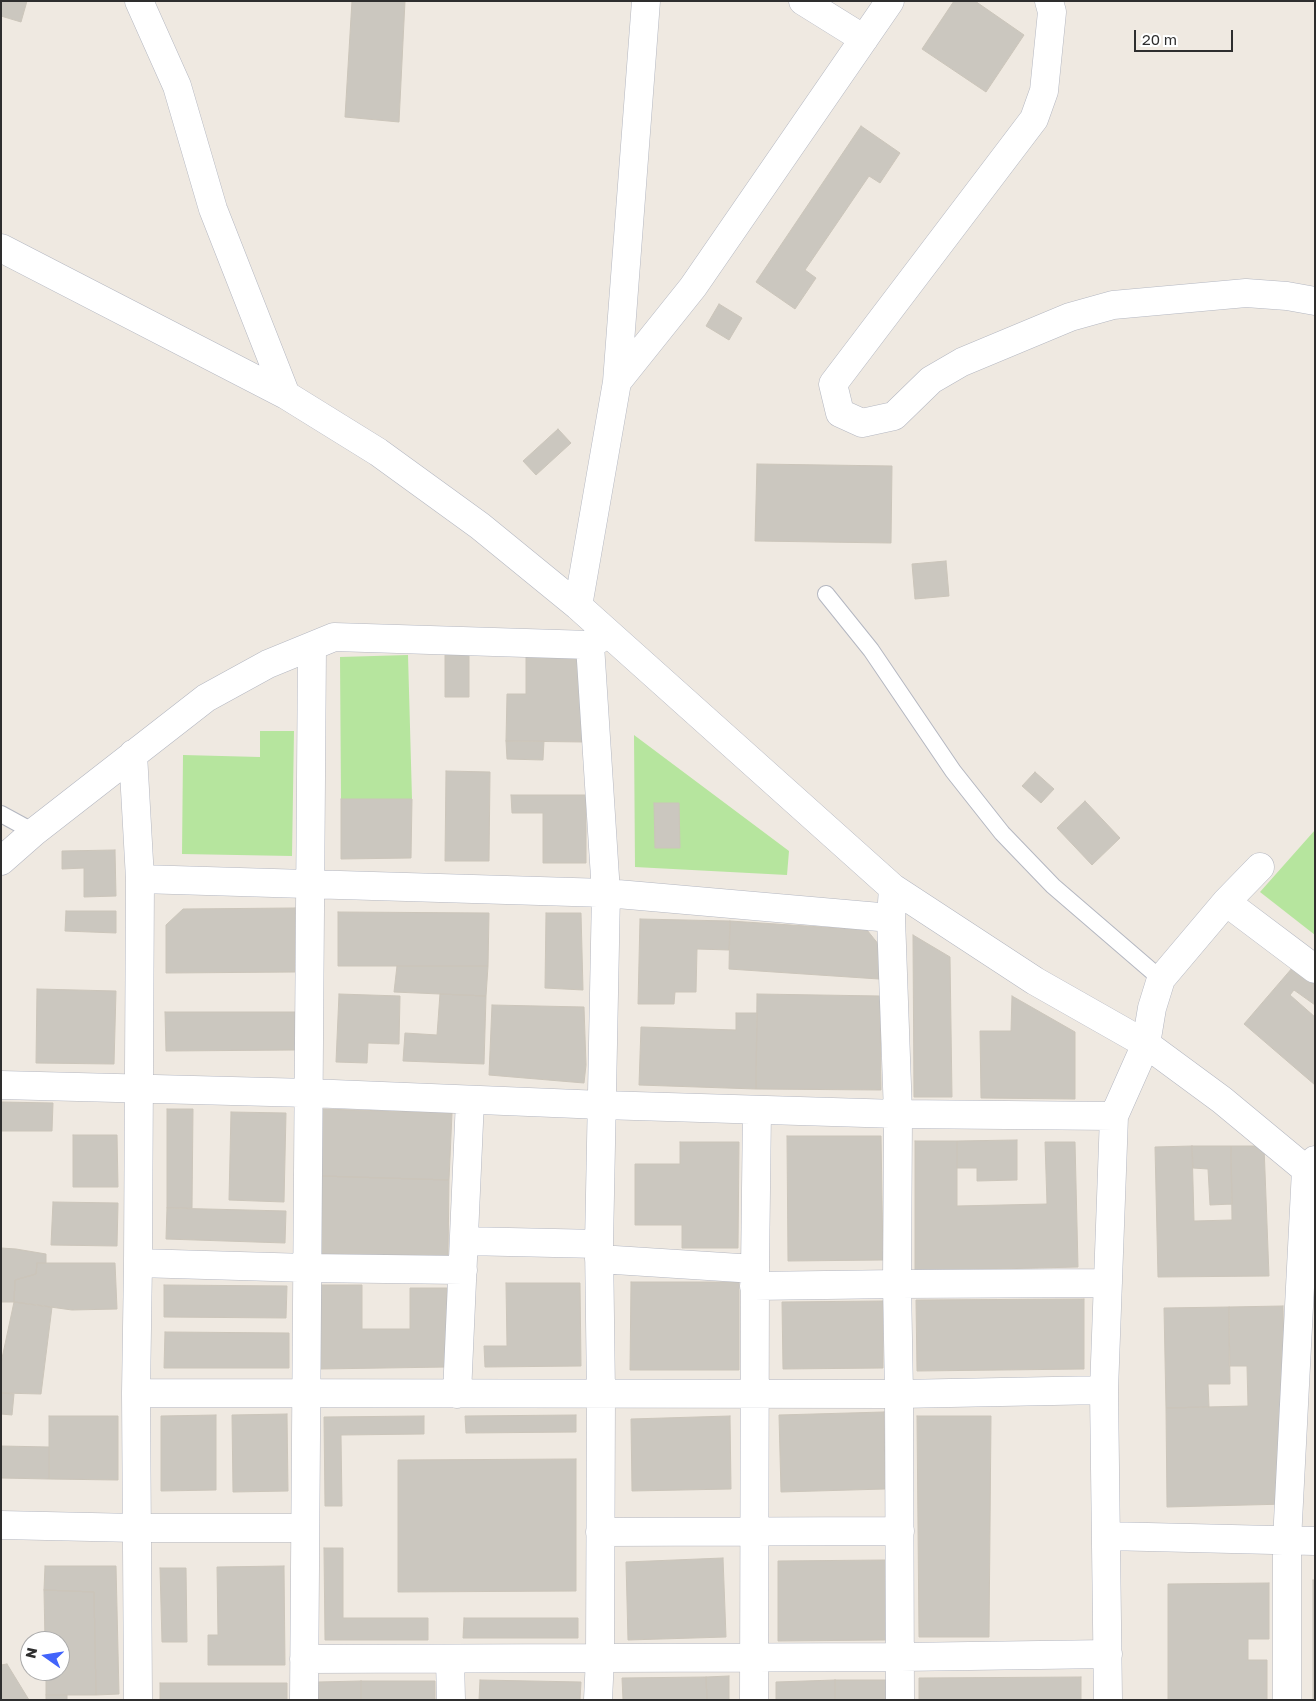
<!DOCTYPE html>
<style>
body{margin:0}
#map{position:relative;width:1316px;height:1701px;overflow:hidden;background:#efe9e1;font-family:"Golos Text",sans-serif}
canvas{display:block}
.frame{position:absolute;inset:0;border:2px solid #2e2e2e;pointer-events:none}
.north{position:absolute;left:20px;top:1631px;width:50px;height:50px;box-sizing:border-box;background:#fff;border:1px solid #ababab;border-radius:50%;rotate:283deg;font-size:14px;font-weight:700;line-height:20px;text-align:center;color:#2e2e2e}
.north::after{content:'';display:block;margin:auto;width:18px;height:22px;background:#4264fb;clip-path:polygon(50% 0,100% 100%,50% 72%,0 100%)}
.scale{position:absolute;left:1134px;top:30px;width:99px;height:22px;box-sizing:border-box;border:2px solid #2e2e2e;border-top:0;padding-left:6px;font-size:15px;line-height:18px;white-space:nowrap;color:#2e2e2e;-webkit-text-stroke:4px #fff;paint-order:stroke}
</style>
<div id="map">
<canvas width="1316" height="1701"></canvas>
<div class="frame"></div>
<div class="north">N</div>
<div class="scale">20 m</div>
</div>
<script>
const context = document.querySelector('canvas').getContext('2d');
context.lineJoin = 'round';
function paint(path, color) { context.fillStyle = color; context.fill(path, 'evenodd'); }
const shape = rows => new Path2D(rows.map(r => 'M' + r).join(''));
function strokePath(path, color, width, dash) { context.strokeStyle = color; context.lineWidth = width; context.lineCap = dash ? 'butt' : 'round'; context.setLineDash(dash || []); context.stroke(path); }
paint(shape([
 [408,655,412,799,341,799,340,657],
 [260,731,294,731,292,856,182,854,183,755,260,757],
 [634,735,789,851,787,875,635,867],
 [1315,830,1315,935,1260,892]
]), '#b6e59e');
const building = shape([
 [1,1,27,1,21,22,1,16,1,1],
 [352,1,405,1,399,122,345,117,352,1],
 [954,1,975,1,1024,35,986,92,922,49,954,1],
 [861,126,900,153,880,183,869,176,805,270,816,278,795,309,756,282,861,126],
 [719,304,742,318,729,340,706,326,719,304],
 [558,429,571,443,536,475,523,461,558,429],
 [757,464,892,466,891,543,755,541,757,464],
 [946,561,949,596,915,599,912,564,946,561],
 [445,654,469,654,469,697,445,697,445,654],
 [526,654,584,654,584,742,506,741,507,694,526,694,526,654],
 [506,741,544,741,543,760,507,759,506,741],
 [446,771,490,772,489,861,445,861,446,771],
 [1035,772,1054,789,1041,803,1022,786,1035,772],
 [511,795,586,795,586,863,543,863,543,813,512,813,511,795],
 [341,799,412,799,411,858,341,859,341,799],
 [1085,801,1120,838,1092,865,1057,828,1085,801],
 [654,803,679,803,680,848,655,848,654,803],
 [115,850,116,896,84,897,84,868,62,869,62,851,115,850],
 [295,908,295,972,166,973,166,925,183,909,295,908],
 [66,911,116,911,116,933,65,931,66,911],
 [338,912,489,913,488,966,338,966,338,912],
 [546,913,581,913,583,990,545,988,546,913],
 [640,919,730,921,729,950,697,949,696,992,675,992,674,1004,638,1004,640,919],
 [730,921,867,930,879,945,879,979,729,969,730,921],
 [913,935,950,957,952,1097,914,1097,913,935],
 [397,966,488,966,486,996,394,992,397,966],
 [1293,967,1315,984,1315,1005,1294,990,1290,995,1315,1017,1315,1085,1244,1024,1293,967],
 [37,989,116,991,114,1064,36,1063,37,989],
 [339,994,400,996,399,1044,368,1043,367,1063,336,1062,339,994],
 [440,994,486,996,484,1064,403,1061,405,1033,437,1035,440,994],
 [757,994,880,996,881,1090,756,1089,757,994],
 [1012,996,1075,1032,1075,1099,981,1098,980,1031,1011,1031,1012,996],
 [492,1005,584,1007,586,1065,584,1083,489,1075,492,1005],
 [165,1012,295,1012,295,1050,166,1051,165,1012],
 [736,1013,757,1013,756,1089,639,1085,641,1027,736,1030,736,1013],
 [1,1102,53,1103,52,1131,1,1131,1,1102],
 [167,1109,193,1109,192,1208,167,1208,167,1109],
 [322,1109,452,1113,449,1180,321,1176,322,1109],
 [231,1112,286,1113,284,1202,229,1200,231,1112],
 [73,1135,117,1135,118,1187,73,1187,73,1135],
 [787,1136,881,1136,883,1260,788,1261,787,1136],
 [1017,1140,1017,1180,977,1181,977,1168,957,1168,957,1141,1017,1140],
 [915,1141,957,1141,957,1206,1047,1204,1045,1142,1075,1142,1078,1267,915,1271,915,1141],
 [680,1142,739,1142,738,1248,682,1248,682,1225,635,1225,635,1164,680,1164,680,1142],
 [1192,1146,1194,1221,1232,1220,1231,1146,1264,1146,1269,1276,1158,1277,1155,1147,1192,1146],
 [1192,1146,1231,1146,1232,1204,1210,1205,1208,1169,1193,1168,1192,1146],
 [321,1176,449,1180,448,1256,321,1254,321,1176],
 [53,1202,118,1203,117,1246,51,1245,53,1202],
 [167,1208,286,1211,285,1243,166,1239,167,1208],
 [1,1248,16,1249,46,1254,46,1263,37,1263,36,1274,15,1280,14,1302,1,1302,1,1248],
 [37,1263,115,1263,117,1309,72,1310,14,1302,15,1280,36,1274,37,1263],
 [631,1282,739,1282,739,1370,630,1370,631,1282],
 [506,1283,580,1283,581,1366,485,1367,484,1346,507,1346,506,1283],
 [164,1285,287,1286,286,1318,164,1317,164,1285],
 [321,1285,362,1285,362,1329,410,1329,410,1288,447,1288,447,1367,320,1369,321,1285],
 [1084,1299,1084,1369,917,1371,916,1300,1084,1299],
 [883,1301,883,1368,783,1369,782,1302,883,1301],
 [14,1302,52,1307,41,1394,1,1393,1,1363,14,1302],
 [1283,1306,1287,1504,1167,1507,1166,1408,1248,1406,1247,1366,1229,1366,1229,1307,1283,1306],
 [1229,1307,1230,1384,1208,1384,1209,1407,1166,1408,1164,1308,1229,1307],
 [165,1332,289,1333,289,1368,164,1368,165,1332],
 [1,1393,14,1394,12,1415,1,1414,1,1393],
 [884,1412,885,1489,781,1492,779,1415,884,1412],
 [287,1414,288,1491,233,1492,232,1415,287,1414],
 [216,1415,216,1490,161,1491,161,1416,216,1415],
 [576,1415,576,1432,466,1433,465,1416,576,1415],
 [49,1416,118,1416,118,1480,49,1479,49,1416],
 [424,1416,424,1434,341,1435,342,1506,325,1506,324,1417,424,1416],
 [730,1416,731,1489,632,1491,631,1419,730,1416],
 [917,1416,991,1416,989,1637,919,1637,917,1416],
 [1,1446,49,1447,49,1479,1,1478,1,1446],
 [576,1459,576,1591,398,1592,398,1460,576,1459],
 [324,1548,343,1548,343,1618,428,1618,428,1640,325,1640,324,1548],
 [723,1558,726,1637,628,1640,626,1562,723,1558],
 [886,1560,887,1640,778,1641,778,1561,886,1560],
 [45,1566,116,1566,119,1694,96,1695,94,1592,44,1590,45,1566],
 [284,1566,285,1665,208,1665,208,1635,218,1635,217,1567,284,1566],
 [160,1568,186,1568,187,1642,162,1642,160,1568],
 [1313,1580,1315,1580,1315,1700,1313,1700,1313,1580],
 [1269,1583,1269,1639,1248,1639,1248,1660,1267,1660,1267,1700,1168,1700,1168,1584,1269,1583],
 [44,1590,94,1592,96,1695,46,1695,46,1671,60,1671,60,1641,45,1641,44,1590],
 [464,1618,578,1618,578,1638,463,1638,464,1618],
 [7,1664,29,1700,1,1700,1,1665,7,1664],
 [729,1676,729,1700,707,1700,706,1677,729,1676],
 [706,1677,707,1700,623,1700,622,1678,706,1677],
 [1081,1677,1081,1700,919,1700,919,1678,1081,1677],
 [480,1680,581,1682,580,1700,479,1700,480,1680],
 [835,1680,887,1680,888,1700,835,1700,835,1680],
 [835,1680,835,1700,776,1700,776,1682,835,1680],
 [361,1681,435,1681,435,1700,361,1700,361,1681],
 [361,1681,361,1700,318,1700,318,1682,361,1681],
 [160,1683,287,1683,287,1700,160,1700,160,1683],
 [46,1695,67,1695,67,1700,46,1700,46,1695]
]);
paint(building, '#cbc7bf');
strokePath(building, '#cbc5ba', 1);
const lane = shape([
 [826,594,871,650,953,771,1002,833,1053,886,1161,979],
 [1,814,34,832]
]);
const street = shape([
 [139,1,177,86,213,209,286,395],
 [803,1,864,39],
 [1049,1,1052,12,1044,91,1034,119,833,384,840,413,862,423,894,416,931,380,962,362,1070,317,1113,305,1246,293,1287,296,1315,301],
 [1,248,286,395,378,452,480,526,578,606,893,888,1035,981,1146,1044,1222,1100,1315,1177],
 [617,382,693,287,890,1],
 [578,606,617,382,646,1],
 [590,645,606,893,599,1244,601,1394,600,1658,598,1700],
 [133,754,140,879,138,1263,136,1393,138,1700],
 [1,861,34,832,206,698,268,664,334,637,590,645,605,635],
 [140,879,606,893,891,918],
 [893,888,891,918,898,1114,897,1284,899,1394,900,1700],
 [1226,902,1315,969],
 [1,1085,309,1093,602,1105,898,1114,1114,1116],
 [464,1241,599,1244],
 [599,1259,755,1269],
 [138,1263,307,1268,463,1270],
 [754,1286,897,1284,1108,1283],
 [136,1393,899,1394,1104,1390],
 [457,1394,470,1100],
 [1,1525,136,1528,305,1528],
 [600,1532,900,1531],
 [1106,1536,1315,1541],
 [304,1659,901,1657,1108,1654],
 [450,1659,451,1700],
 [304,1700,312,646],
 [754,1700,755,1269,757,1110],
 [1108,1700,1104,1390,1114,1116,1146,1044,1152,1008,1161,979,1226,902,1260,867],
 [1287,1700,1287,1541,1306,1170,1315,1160]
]);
strokePath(lane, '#b4b7c1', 18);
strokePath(street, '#b4b7c1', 29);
strokePath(lane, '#fff', 16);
strokePath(street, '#fff', 28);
</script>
